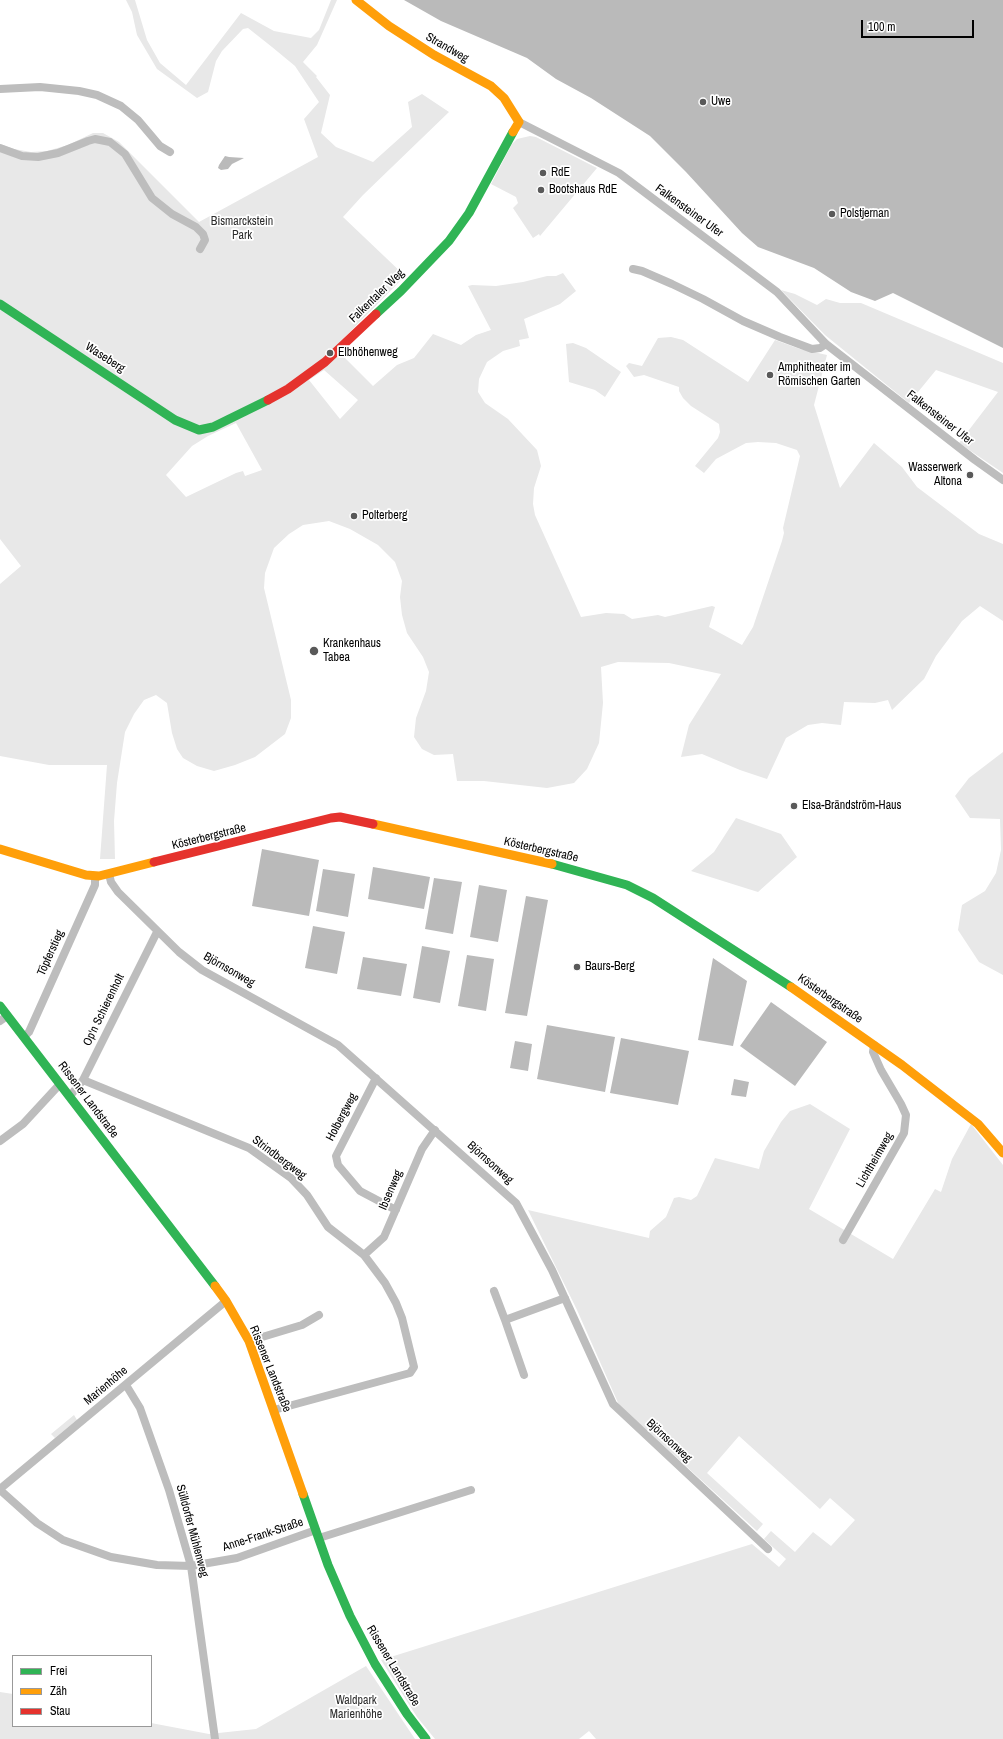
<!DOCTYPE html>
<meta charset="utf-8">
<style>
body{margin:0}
#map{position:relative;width:1003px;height:1739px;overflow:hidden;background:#fff;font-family:"Archivo Narrow",sans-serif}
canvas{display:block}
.legend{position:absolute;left:12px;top:1655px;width:140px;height:72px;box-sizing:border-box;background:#fff;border:1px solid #999;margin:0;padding:5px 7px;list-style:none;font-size:12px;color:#000}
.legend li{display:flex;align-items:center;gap:8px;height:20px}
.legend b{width:20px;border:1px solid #999}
.scale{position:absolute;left:861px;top:20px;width:113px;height:18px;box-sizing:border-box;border:2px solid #000;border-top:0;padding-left:5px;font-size:12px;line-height:14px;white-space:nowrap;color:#000;-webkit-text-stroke:3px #fff;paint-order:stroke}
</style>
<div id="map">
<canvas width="1003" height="1739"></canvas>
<ul class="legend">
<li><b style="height:5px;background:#30b455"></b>Frei</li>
<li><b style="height:5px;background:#ff9f0a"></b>Zäh</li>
<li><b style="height:5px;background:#e5322d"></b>Stau</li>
</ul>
<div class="scale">100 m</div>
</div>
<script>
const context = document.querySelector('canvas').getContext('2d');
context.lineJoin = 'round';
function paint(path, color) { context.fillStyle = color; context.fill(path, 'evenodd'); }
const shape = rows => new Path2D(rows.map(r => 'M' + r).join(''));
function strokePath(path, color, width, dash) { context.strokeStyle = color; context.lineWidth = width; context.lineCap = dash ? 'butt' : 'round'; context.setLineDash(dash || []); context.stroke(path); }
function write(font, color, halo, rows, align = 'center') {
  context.font = font + ' "Archivo Narrow",sans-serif'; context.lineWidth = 3.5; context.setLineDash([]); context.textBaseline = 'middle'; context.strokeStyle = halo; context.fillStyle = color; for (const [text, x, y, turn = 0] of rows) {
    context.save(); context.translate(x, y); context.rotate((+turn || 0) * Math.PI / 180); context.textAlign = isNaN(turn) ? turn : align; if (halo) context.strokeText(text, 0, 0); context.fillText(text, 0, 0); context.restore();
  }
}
paint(shape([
 [126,0,135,0,147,40,160,63,186,85,241,13,274,31,311,38,319,30,331,0,337,0,317,45,303,62,317,76,316,77,330,95,321,133,336,147,373,162,412,127,408,102,422,94,449,112,363,195,343,217,405,276,336,346,341,354,373,386,397,365,414,358,433,334,461,345,476,335,491,330,468,286,472,285,496,286,523,282,547,276,556,276,563,273,576,291,560,304,524,319,529,338,519,340,520,346,503,351,487,362,479,379,478,392,485,403,508,419,537,450,541,466,534,488,533,504,535,515,581,617,606,613,624,614,632,619,658,615,665,617,712,606,715,607,709,627,742,645,753,627,782,541,784,533,783,528,800,456,797,450,776,443,758,442,746,443,716,459,704,473,695,466,718,438,720,432,719,424,691,406,683,398,679,391,679,387,644,375,634,377,626,366,629,363,642,366,658,338,671,337,683,340,748,382,775,340,800,349,827,355,814,405,840,488,874,443,902,467,917,487,979,534,1003,544,1003,621,980,606,962,621,936,656,924,679,892,710,888,700,875,703,844,702,841,725,822,723,808,725,786,738,767,779,740,770,702,754,681,757,689,725,721,674,669,663,618,662,601,667,603,703,599,743,587,769,574,783,547,788,484,781,457,781,453,754,434,755,422,749,414,737,416,718,426,691,429,672,423,657,407,633,402,615,400,597,402,581,395,562,378,545,350,529,329,521,303,525,289,534,274,548,265,573,264,588,291,700,291,718,285,734,255,757,235,765,214,771,197,766,183,758,177,749,172,733,167,703,156,695,144,700,134,714,125,732,117,783,114,821,115,859,100,859,107,765,49,765,0,756,0,584,21,566,0,539,0,144,14,149,31,152,47,151,68,145,93,133,103,133,119,142,199,222,318,157,304,119,319,102,295,66,272,47,248,28,243,29,222,51,216,61,208,92,197,98,157,69,137,35,132,12],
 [324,370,358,400,340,419,309,380],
 [236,423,262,470,245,476,243,471,236,473,186,497,166,475,192,446,208,436],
 [530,136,536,137,597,168,540,236,539,234,533,238,513,208,518,203,516,197,491,184,512,144,517,139],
 [781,290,795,294,817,305,826,299,840,303,861,303,1003,363,1003,473,959,443,998,392,936,370,909,403,825,335],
 [573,343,586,348,621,372,605,397,595,390,569,382,566,344],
 [1003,752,1003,975,979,962,958,930,962,905,985,891,996,873,1001,850,1000,819,970,818,955,796,969,778],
 [736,818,781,834,797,857,758,892,691,871,714,852],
 [810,1104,850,1129,809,1209,893,1259,935,1189,941,1192,952,1159,971,1124,1003,1165,1003,1739,596,1739,589,1731,579,1739,435,1739,417,1717,381,1660,752,1544,779,1567,786,1559,764,1539,771,1531,795,1552,813,1532,831,1546,855,1520,830,1498,820,1509,739,1436,707,1473,763,1524,757,1531,619,1405,577,1310,528,1210,649,1238,650,1231,666,1217,674,1198,679,1197,691,1200,697,1196,715,1158,759,1169,764,1151,781,1122,790,1111],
 [74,1415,77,1420,55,1438,51,1434],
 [366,1666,415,1739,0,1739,0,1692,13,1694,13,1726,151,1726,151,1723,209,1734,256,1729]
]), '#e8e8e8');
paint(shape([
 [404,0,1003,0,1003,348,893,293,875,301,851,292,814,268,758,247,742,233,686,172,650,136,591,98,556,79,527,58,441,21],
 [225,156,229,157,244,158,232,164,228,169,221,170,218,168,219,165],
 [262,849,319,860,309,916,252,906],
 [373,867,430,877,424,909,368,899],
 [323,869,355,874,348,917,316,911],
 [434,878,462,882,453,934,425,929],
 [479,885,507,890,498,942,470,937],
 [526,896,548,900,527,1016,505,1013],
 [313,926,345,932,337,974,305,968],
 [422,946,450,951,440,1003,413,998],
 [467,955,494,959,486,1011,458,1006],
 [363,957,407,964,401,996,357,989],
 [713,958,747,981,733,1046,698,1040],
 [771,1002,827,1042,795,1086,740,1046],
 [547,1025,615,1037,605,1092,537,1079],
 [621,1038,689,1051,678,1105,610,1093],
 [515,1041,532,1044,528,1071,510,1068],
 [734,1079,749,1082,746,1097,731,1095]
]), '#bababa');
strokePath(shape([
 [0,89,40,87,79,91,97,95,121,106,138,120,160,146,170,152],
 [519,122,619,173,777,292,826,344,975,460,1003,480],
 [0,148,22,156,38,157,58,153,88,141,95,139,110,142,125,154,152,198,172,214,196,227,203,234,205,240,200,249],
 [633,269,642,271,672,284,703,299,743,321,780,337,812,349,820,348,826,344],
 [109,874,111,882,118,892,179,952,202,970,338,1045,516,1203,552,1270,613,1404,768,1549],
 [0,1021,7,1016],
 [24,1037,29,1032,95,885,95,876],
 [376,1078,336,1156,338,1165,360,1191,396,1210],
 [83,1080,249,1148,291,1178,307,1195,328,1227,364,1255,385,1283,396,1303,402,1318,414,1367,410,1373,274,1410],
 [70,1096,83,1080,157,932],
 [0,1141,23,1124,60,1084],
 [843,1240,904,1133,906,1115,901,1104,881,1070,873,1052,874,1045],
 [364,1255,384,1237,422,1149,435,1130],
 [494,1291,505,1320,565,1298],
 [505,1320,524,1375],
 [249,1341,302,1325,319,1315],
 [126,1385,140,1408,169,1490,191,1566,215,1739],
 [0,1489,226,1301],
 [0,1490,37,1523,63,1540,111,1557,157,1565,191,1566,237,1558,316,1530],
 [319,1538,471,1490]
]), '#bdbdbd', 8);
strokePath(shape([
 [0,304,175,420,199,430,213,427,268,400],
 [376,314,401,291,449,241,469,213,513,132],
 [552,864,627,885,653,898,791,987],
 [0,1006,215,1286],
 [303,1494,328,1565,350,1616,375,1664,407,1714,426,1739]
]), '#30b455', 9);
strokePath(shape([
 [356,0,389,26,434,55,491,86,504,98,519,122,513,132],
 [373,824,552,864],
 [0,849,86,875,99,876,154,862],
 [791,987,902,1065,978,1124,1003,1153],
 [215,1286,226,1301,249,1341,303,1494]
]), '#ff9f0a', 9);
strokePath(shape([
 [268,400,288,389,325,362,376,314],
 [154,862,331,818,340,817,373,824]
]), '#e5322d', 9);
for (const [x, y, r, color] of [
 [703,102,4,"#595959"],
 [543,173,4,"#595959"],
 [541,190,4,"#595959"],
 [832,214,4,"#595959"],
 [330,353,4,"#595959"],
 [770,375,4,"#595959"],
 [970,475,4,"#595959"],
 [354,516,4,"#595959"],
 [314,651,5,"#595959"],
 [794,806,4,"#595959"],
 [577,967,4,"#595959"]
]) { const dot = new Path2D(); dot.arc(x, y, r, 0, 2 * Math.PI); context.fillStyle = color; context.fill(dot); strokePath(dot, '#fff', 1.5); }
write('12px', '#000', '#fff', [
 ["Strandweg",447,48,30],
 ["Falkensteiner Ufer",689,211,36],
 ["Falkentaler Weg",377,296,-44],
 ["Waseberg",105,358,33],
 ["Falkensteiner Ufer",940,418,38],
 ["Kösterbergstraße",209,837,-14],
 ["Kösterbergstraße",541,850,13],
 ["Töpferstieg",51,953,-66],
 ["Björnsonweg",229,970,30],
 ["Kösterbergstraße",830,999,35],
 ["Op'n Schierenholt",104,1010,-64],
 ["Rissener Landstraße",88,1100,53],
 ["Holbergweg",342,1117,-62],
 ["Strindbergweg",279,1158,37],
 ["Lichtheimweg",875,1160,-60],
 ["Björnsonweg",490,1163,42],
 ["Ibsenweg",391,1190,-67],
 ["Rissener Landstraße",270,1369,68],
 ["Marienhöhe",106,1386,-40],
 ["Björnsonweg",669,1441,43],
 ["Sülldorfer Mühlenweg",192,1531,75],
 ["Anne-Frank-Straße",263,1535,-18],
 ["Rissener Landstraße",393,1666,59]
]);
write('12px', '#000', '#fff', [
 ["Uwe",711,102],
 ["RdE",551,173],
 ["Bootshaus RdE",549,190],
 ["Polstjernan",840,214],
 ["Elbhöhenweg",338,353],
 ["Amphitheater im",778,368],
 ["Römischen Garten",778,382],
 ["Wasserwerk",962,468,"right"],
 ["Altona",962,482,"right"],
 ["Polterberg",362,516],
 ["Krankenhaus",323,644],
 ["Tabea",323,658],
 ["Elsa-Brändström-Haus",802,806],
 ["Baurs-Berg",585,967]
], 'left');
write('12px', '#2d2d2d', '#fff', [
 ["Bismarckstein",242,222],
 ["Park",242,236],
 ["Waldpark",356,1701],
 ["Marienhöhe",356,1715]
]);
</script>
